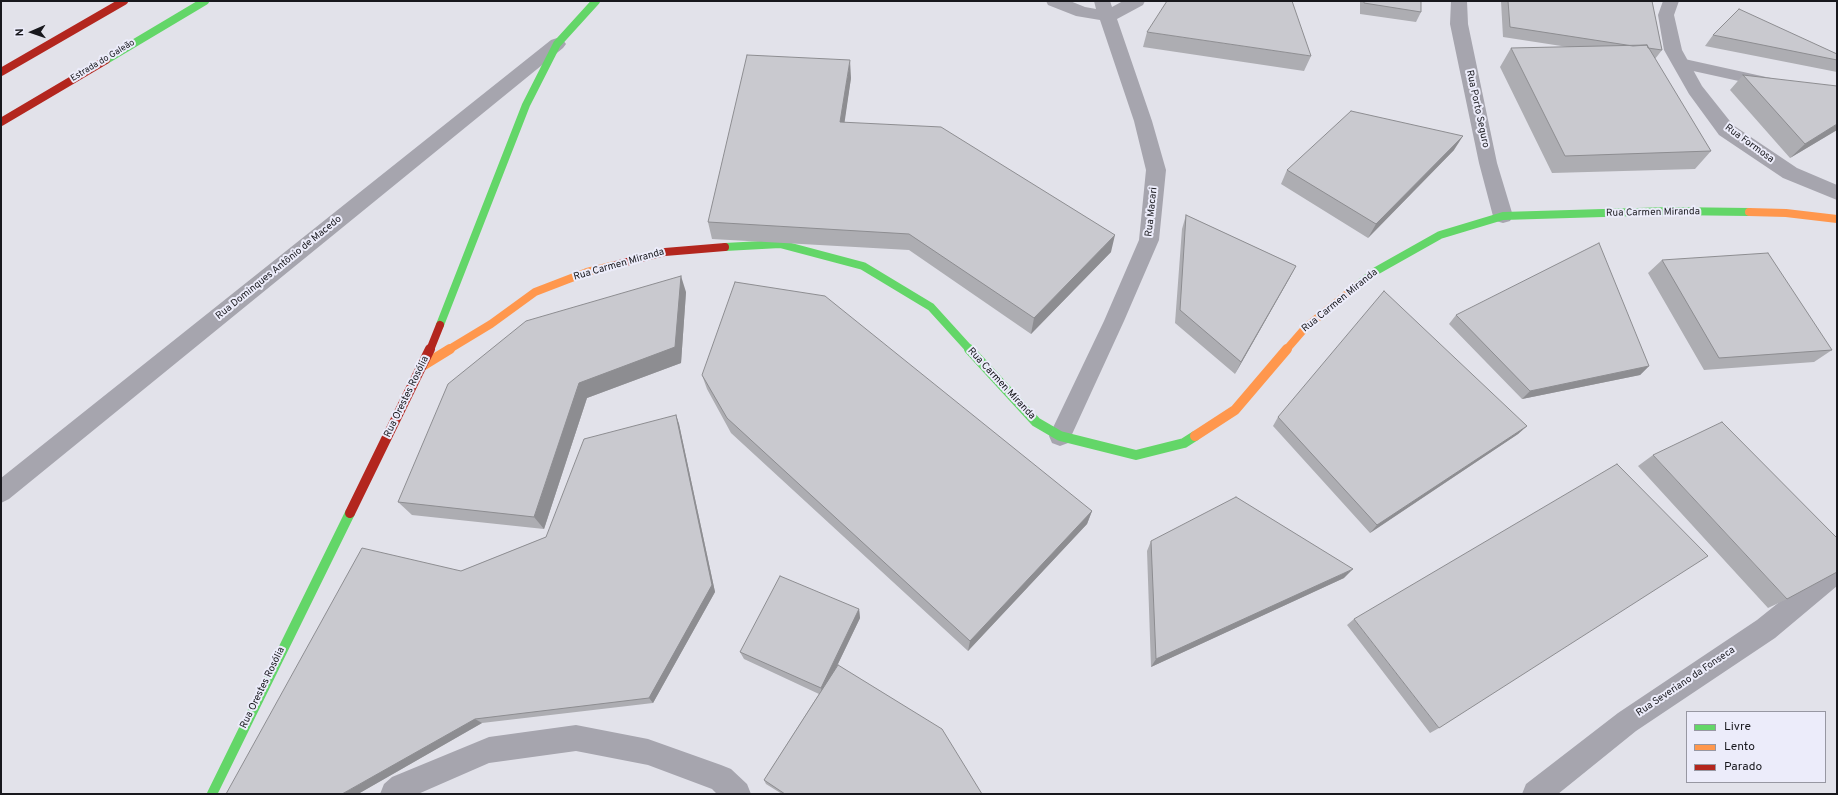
<!DOCTYPE html>
<meta charset="utf-8">
<style>
body{margin:0}
#map{position:relative;width:1838px;height:795px;overflow:hidden;background:#e2e2ea;font-family:Overpass,sans-serif}
canvas{display:block}
.frame{position:absolute;inset:0;border:2px solid #18181d;pointer-events:none}
.legend{position:absolute;left:1686px;top:711px;width:140px;height:72px;box-sizing:border-box;background:#ececfa;border:1px solid #9797a2;margin:0;padding:5px 7px;list-style:none;font-size:12px;color:#18181d}
.legend li{display:flex;align-items:center;gap:8px;height:20px}
.legend b{width:20px;border:1px solid #9797a2}
.north{position:absolute;left:12px;top:12px;width:40px;height:40px;-webkit-text-stroke:3px #ececfa;paint-order:stroke;rotate:268deg;font-size:11px;font-weight:700;line-height:16px;text-align:center;color:#18181d}
.north::after{content:'';display:block;margin:auto;width:14px;height:18px;background:#18181d;clip-path:polygon(50% 0,100% 100%,50% 72%,0 100%)}
</style>
<div id="map">
<canvas width="1838" height="795"></canvas>
<div class="frame"></div>
<ul class="legend">
<li><b style="height:5px;background:#63d668"></b>Livre</li>
<li><b style="height:5px;background:#ff974d"></b>Lento</li>
<li><b style="height:5px;background:#b3261e"></b>Parado</li>
</ul>
<div class="north">N</div>
</div>
<script>
const context = document.querySelector('canvas').getContext('2d');
context.lineJoin = 'round';
const shape = rows => new Path2D(rows.map(r => 'M' + r).join(''));
function paint(path, color) { context.fillStyle = color; context.fill(path, 'evenodd'); }
function strokePath(path, color, width, dash) { context.strokeStyle = color; context.lineWidth = width; context.lineCap = dash ? 'butt' : 'round'; context.setLineDash(dash || []); context.stroke(path); }
function write(font, color, halo, rows, align = 'center') {
  context.font = font + ' Overpass,sans-serif'; context.lineWidth = 4; context.setLineDash([]); context.textBaseline = 'middle'; context.strokeStyle = halo; context.fillStyle = color; for (const [text, x, y, turn = 0] of rows) {
    context.save(); context.translate(x, y); context.rotate((+turn || 0) * Math.PI / 180); context.textAlign = isNaN(turn) ? turn : align; if (halo) context.strokeText(text, 0, 0); context.fillText(text, 0, 0); context.restore();
  }
}
paint(shape([
 [1680,58,1766,77,1771,78,1774,82,1771,86,1766,87,1675,67,1672,63,1675,59,1680,58]
]), '#a6a5ae');
paint(shape([
 [1046,1,1070,1,1085,7,1096,9,1094,1,1110,1,1112,7,1123,1,1145,1,1143,5,1117,19,1152,121,1166,170,1159,240,1124,321,1068,443,1060,446,1052,443,1049,436,1104,321,1139,240,1146,170,1134,121,1100,20,1076,16,1048,5,1046,1],
 [1451,1,1467,1,1468,24,1497,163,1513,216,1510,221,1503,223,1496,221,1493,216,1479,163,1450,24,1451,1],
 [1663,1,1679,1,1674,15,1682,50,1702,86,1733,125,1797,168,1837,185,1837,200,1783,178,1719,135,1689,94,1664,50,1658,15,1663,1],
 [557,38,563,40,566,44,563,48,9,499,1,503,1,478,551,40,557,38],
 [1837,560,1837,586,1775,638,1636,731,1558,794,1522,794,1526,784,1618,713,1757,620,1828,563,1837,560],
 [576,725,648,739,721,765,731,769,747,784,751,794,717,794,712,789,648,765,576,751,489,763,418,794,380,794,384,784,392,777,489,737,576,725]
]), '#a6a5ae');
strokePath(shape([
 [106,60,205,1],
 [725,247,780,244,863,266,931,307,970,350],
 [1358,285,1376,271,1440,235,1503,216,1670,211,1749,212],
 [440,325,526,105,557,44,596,1]
]), '#63d668', 8);
strokePath(shape([
 [969,349,1036,422,1060,436,1136,455,1184,443,1195,436],
 [212,794,350,513]
]), '#63d668', 10);
strokePath(shape([
 [1749,212,1786,213,1837,219],
 [448,350,491,324,535,292,587,272,615,265],
 [1286,350,1306,327,1358,285]
]), '#ff974d', 8);
strokePath(shape([
 [424,365,450,349],
 [1195,436,1235,410,1287,349]
]), '#ff974d', 10);
strokePath(shape([
 [1,72,124,1],
 [1,122,106,60],
 [615,265,665,252,725,247],
 [430,350,440,325]
]), '#b3261e', 8);
strokePath(shape([
 [350,513,430,349]
]), '#b3261e', 10);
paint(shape([
 [1360,1,1421,1,1421,12,1416,22,1360,14],
 [1501,1,1652,1,1662,50,1655,59,1711,151,1695,169,1552,173,1500,67,1511,48,1568,47,1503,37],
 [1147,32,1311,56,1304,71,1143,47],
 [1713,35,1837,54,1837,72,1705,46],
 [1743,75,1837,130,1790,158,1730,90],
 [851,78,844,122,1111,252,1031,334,909,250,712,239,708,222],
 [1454,150,1368,238,1281,184,1287,170],
 [1186,215,1296,266,1289,279,1235,374,1175,323,1182,229],
 [1662,260,1832,350,1814,362,1704,370,1648,273],
 [686,292,681,363,587,398,544,529,412,515,398,502],
 [1456,315,1649,366,1640,375,1522,399,1449,324],
 [702,375,1092,511,1087,524,968,651,731,433,707,389],
 [676,415,679,424,715,592,653,703,482,723,358,794,461,571,546,537],
 [1278,417,1527,426,1518,434,1370,533,1273,426],
 [1653,455,1787,599,1768,608,1638,466],
 [1151,541,1344,578,1151,667,1147,551],
 [859,609,860,618,837,666,982,794,782,794,766,784,764,780,819,694,744,659,740,652],
 [1354,619,1439,728,1430,733,1347,625]
]), '#adadb2');
paint(shape([
 [850,60,851,78,842,140,840,122],
 [1837,124,1837,130,1790,158,1805,144],
 [1463,136,1454,150,1368,238,1376,224],
 [1115,235,1111,252,1031,334,1034,318],
 [1296,266,1289,279,1235,374,1241,362],
 [681,276,686,292,681,363,587,398,544,529,534,517,579,383],
 [1649,366,1640,375,1522,399,1530,391],
 [676,415,679,424,715,592,653,703,649,698],
 [1527,426,1518,434,1370,533,1377,525],
 [1092,511,1087,524,968,651,970,641],
 [1353,569,1344,578,1151,667,1156,659],
 [859,609,860,618,823,695,821,688],
 [475,719,482,723,358,794,342,794]
]), '#8d8d91');
const building = shape([
 [1167,1,1292,1,1311,56,1147,32,1167,1],
 [1364,1,1421,1,1421,12,1364,3,1364,1],
 [1508,1,1652,1,1662,50,1648,48,1647,45,1633,46,1510,27,1508,1],
 [1739,9,1837,54,1837,60,1713,35,1739,9],
 [1647,45,1711,151,1565,156,1511,48,1647,45],
 [747,55,850,60,840,122,941,127,1115,235,1034,318,909,234,708,222,747,55],
 [1743,75,1837,86,1837,124,1805,144,1743,75],
 [1351,111,1463,136,1376,224,1287,170,1351,111],
 [1186,215,1296,266,1241,362,1180,310,1186,215],
 [1599,243,1649,366,1530,391,1456,315,1599,243],
 [1768,253,1832,350,1719,358,1662,260,1768,253],
 [681,276,675,347,579,383,534,517,398,502,448,384,526,321,681,276],
 [735,282,825,296,1092,511,970,641,727,418,702,375,735,282],
 [1384,291,1527,426,1377,525,1278,417,1384,291],
 [676,415,712,585,649,698,475,719,342,794,226,794,362,548,461,571,546,537,584,439,676,415],
 [1722,422,1837,538,1837,572,1787,599,1653,455,1722,422],
 [1617,464,1708,556,1439,728,1354,619,1617,464],
 [1236,497,1353,569,1156,659,1151,541,1236,497],
 [780,576,859,609,821,688,740,652,780,576],
 [838,665,942,729,982,794,785,794,764,780,838,665]
]);
paint(building, '#c9c9cf');
strokePath(building, '#8d8d91', 1);
write('9px', '#18181d', '#ececfa', [
 ["Estrada do Galeão",103,61,-31]
]);
write('10px', '#18181d', '#ececfa', [
 ["Rua Porto Seguro",1477,109,78],
 ["Rua Formosa",1749,144,36],
 ["Rua Macari",1152,212,-84],
 ["Rua Carmen Miranda",1653,213,-1],
 ["Rua Carmen Miranda",619,265,-16],
 ["Rua Dominques Antônio de Macedo",279,268,-39],
 ["Rua Carmen Miranda",1340,301,-39],
 ["Rua Carmen Miranda",1001,384,47],
 ["Rua Orestes Rosólia",407,397,-64],
 ["Rua Severiano da Fonseca",1686,682,-34],
 ["Rua Orestes Rosólia",263,688,-64]
]);
</script>
